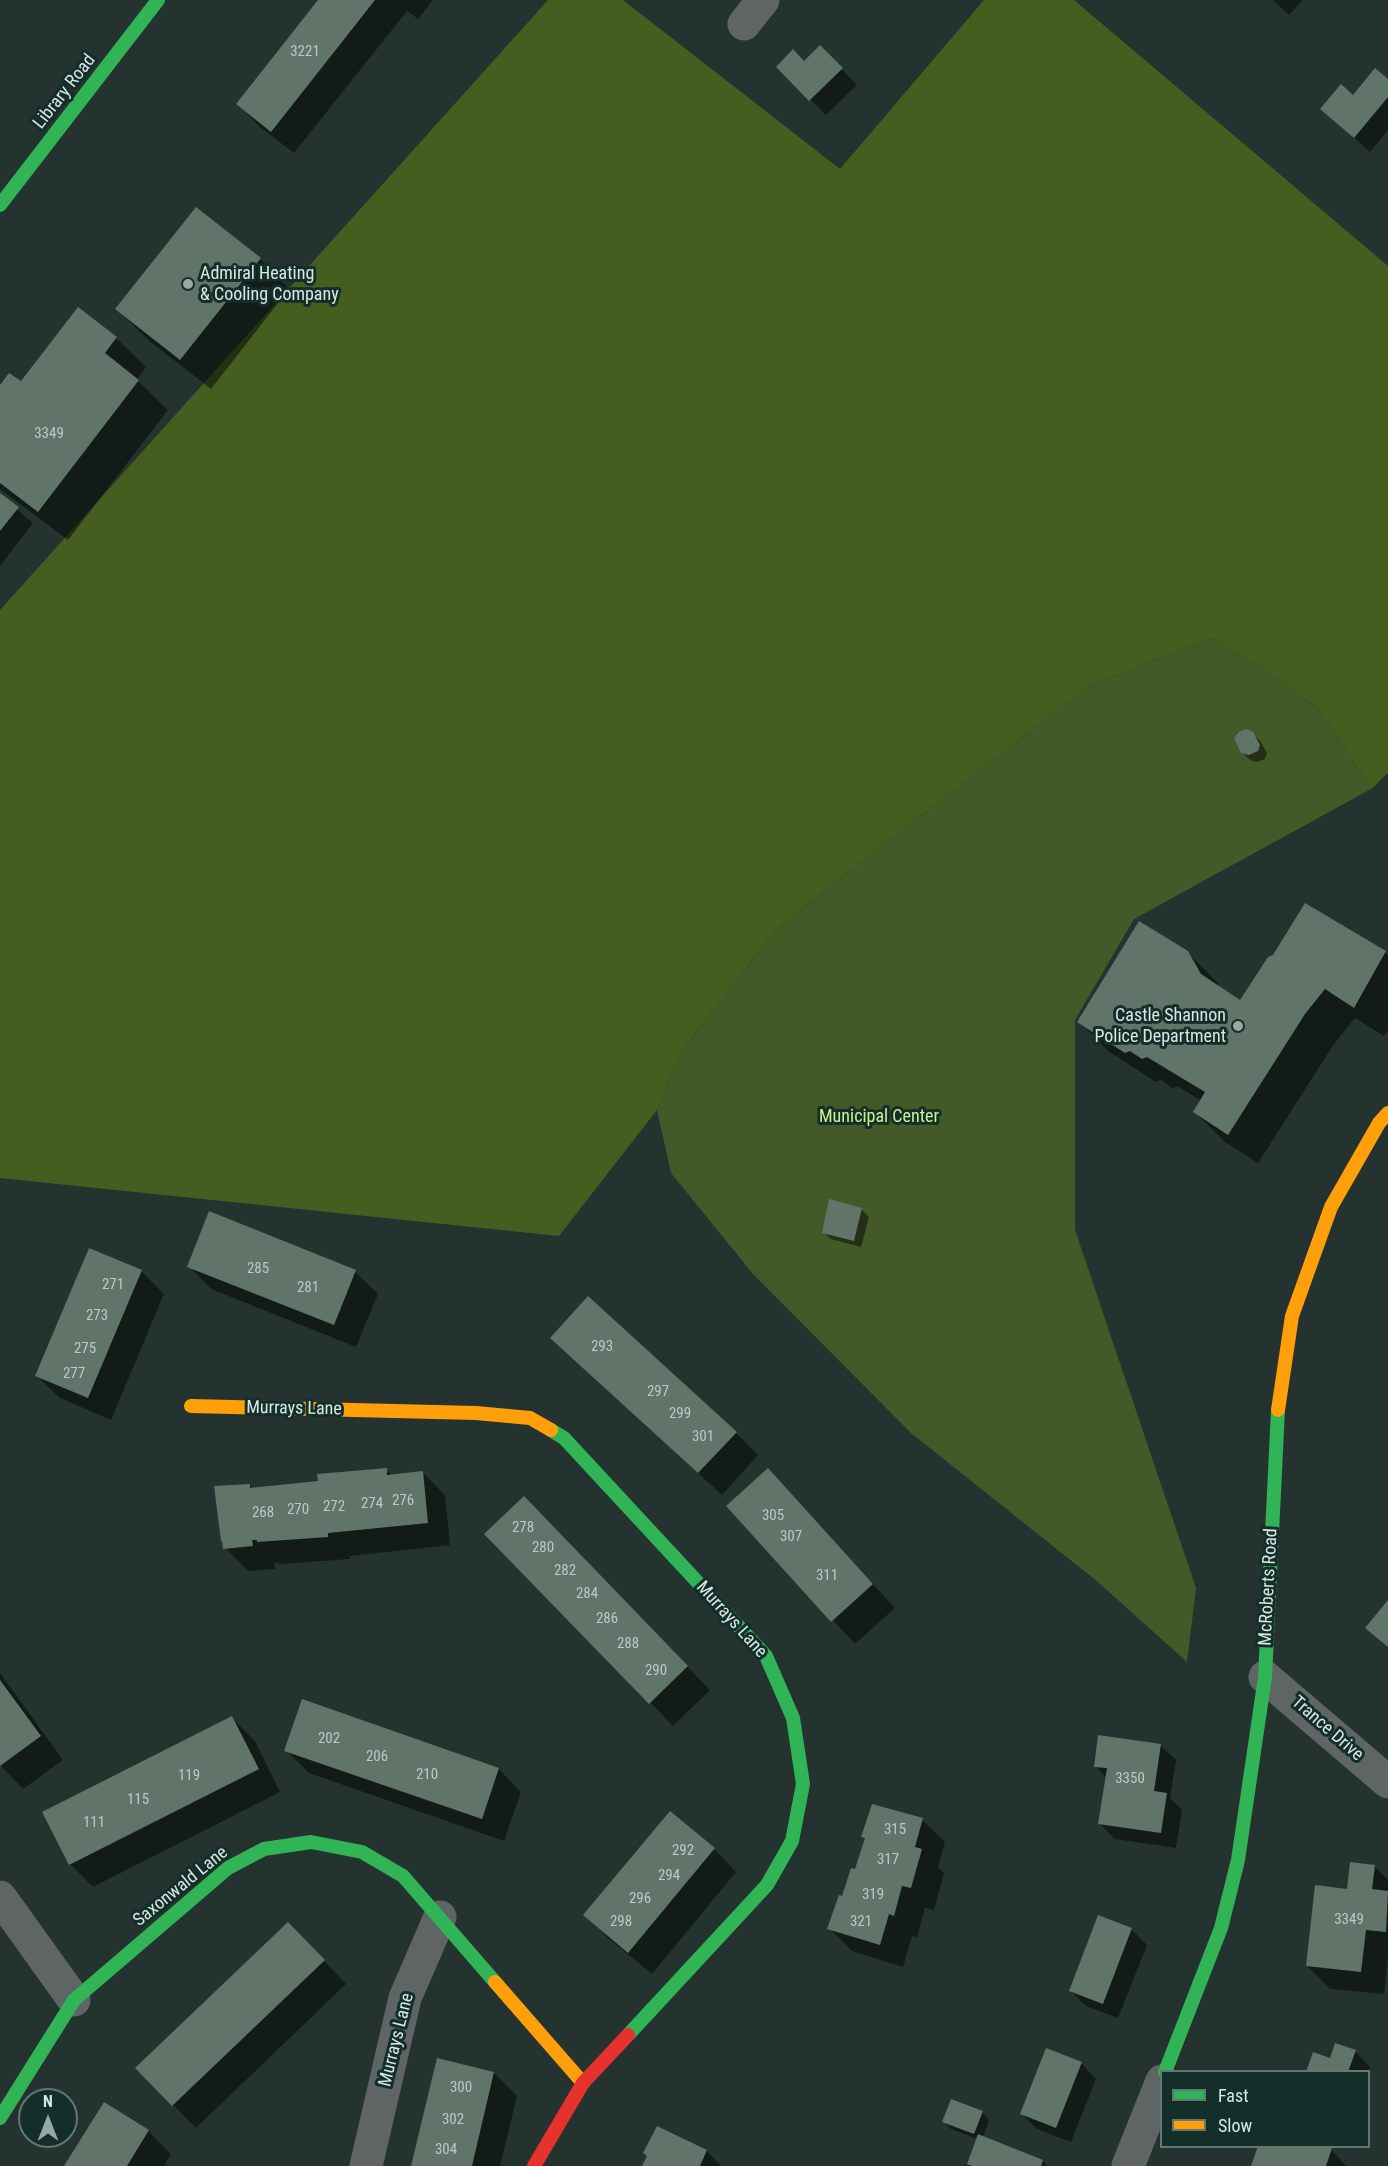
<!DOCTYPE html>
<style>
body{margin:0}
#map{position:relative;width:1388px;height:2166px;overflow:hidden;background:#253330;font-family:"Roboto Condensed",sans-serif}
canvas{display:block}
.legend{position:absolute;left:1160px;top:2070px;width:210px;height:78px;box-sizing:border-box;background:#142f29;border:2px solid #627973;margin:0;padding:8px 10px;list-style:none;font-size:18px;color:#d8e7e3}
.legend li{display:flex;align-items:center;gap:12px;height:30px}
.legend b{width:30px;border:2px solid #627973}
.north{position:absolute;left:18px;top:2088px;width:60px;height:60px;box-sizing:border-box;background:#142f29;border:2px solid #627973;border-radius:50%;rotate:0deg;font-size:16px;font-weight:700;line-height:24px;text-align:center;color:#d8e7e3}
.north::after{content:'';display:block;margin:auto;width:21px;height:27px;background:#99a8a4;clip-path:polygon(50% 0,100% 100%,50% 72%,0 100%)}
</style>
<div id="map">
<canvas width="1388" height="2166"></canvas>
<ul class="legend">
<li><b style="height:8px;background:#30b455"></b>Fast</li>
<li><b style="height:8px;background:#ff9f0a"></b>Slow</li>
</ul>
<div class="north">N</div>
</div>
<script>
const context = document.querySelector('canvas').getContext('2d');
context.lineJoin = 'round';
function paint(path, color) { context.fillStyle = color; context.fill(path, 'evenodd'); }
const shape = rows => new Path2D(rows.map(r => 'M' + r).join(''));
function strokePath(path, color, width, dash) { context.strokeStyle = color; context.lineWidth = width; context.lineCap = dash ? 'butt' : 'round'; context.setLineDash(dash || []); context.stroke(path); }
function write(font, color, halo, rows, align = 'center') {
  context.font = font + ' "Roboto Condensed",sans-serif'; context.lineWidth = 6; context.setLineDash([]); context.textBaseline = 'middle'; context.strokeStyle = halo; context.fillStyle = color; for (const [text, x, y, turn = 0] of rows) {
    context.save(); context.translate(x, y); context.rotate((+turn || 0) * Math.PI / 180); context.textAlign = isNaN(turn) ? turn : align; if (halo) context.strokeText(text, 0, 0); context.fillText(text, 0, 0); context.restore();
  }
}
paint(shape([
 [1212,638,1271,674,1320,710,1371,789,1134,919,1075,1020,1075,1230,1196,1588,1187,1662,1098,1582,911,1433,753,1274,671,1173,657,1110,680,1053,775,931,853,868,1089,686]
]), '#445928');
paint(shape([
 [548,0,623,0,840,169,984,0,1074,0,1388,266,1388,773,1371,789,1320,710,1271,674,1212,638,1089,686,853,868,775,931,680,1053,657,1110,559,1236,0,1178,0,610]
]), '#455d1e');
paint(shape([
 [320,0,433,0,418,19,407,11,294,153,260,127,238,104],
 [1273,0,1303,0,1289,15],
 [820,47,857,85,826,115,778,67,805,63],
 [1388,81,1388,130,1370,152,1322,109],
 [260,259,289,289,211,389,147,339,117,309],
 [78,309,116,338,146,367,137,380,168,410,68,540,0,489,0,387,21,383],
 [0,495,33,523,0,566],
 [1252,733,1260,741,1267,753,1265,759,1257,762,1250,760,1242,752],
 [1305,905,1388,955,1388,1030,1384,1036,1355,1018,1334,1044,1258,1163,1225,1142,1195,1112,1202,1101,1177,1086,1172,1088,1161,1080,1156,1082,1108,1051,1079,1021,1187,952,1217,982,1221,989,1240,1002,1274,956],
 [861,1209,869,1217,861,1247,831,1239,823,1232],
 [189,1266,355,1272,378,1294,356,1347,211,1289],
 [141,1271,164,1294,111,1420,60,1398,37,1376],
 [552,1338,736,1433,758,1455,722,1495],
 [386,1470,392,1476,422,1472,445,1495,450,1545,350,1556,350,1559,281,1564,274,1562,275,1569,248,1571,225,1548,249,1485,253,1489,319,1483],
 [768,1470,895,1608,855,1644,728,1506],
 [547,1520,710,1690,673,1726,487,1534],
 [0,1673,63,1760,23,1789,0,1765],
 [303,1701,499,1769,521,1792,504,1841,309,1773,286,1750],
 [232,1718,255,1741,280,1792,93,1887,70,1864],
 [1160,1745,1176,1760,1170,1798,1182,1810,1176,1848,1115,1839,1100,1824,1107,1778,1095,1766],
 [922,1820,945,1842,938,1867,944,1873,934,1910,925,1908,917,1937,912,1936,903,1967,852,1951,829,1928,856,1871,866,1840,863,1836],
 [714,1849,736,1872,652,1974,608,1938,585,1915],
 [1374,1866,1388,1880,1388,1957,1384,1994,1330,1989,1307,1966,1348,1890],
 [1131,1929,1147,1945,1118,2018,1086,2006,1071,1991],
 [310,1946,346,1984,196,2128,137,2068],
 [1355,2051,1370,2067,1368,2072,1308,2072],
 [1081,2063,1096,2079,1071,2142,1037,2129,1022,2114],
 [494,2073,517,2096,500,2166,413,2166],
 [105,2104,148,2131,171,2154,164,2166,66,2166],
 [982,2112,989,2120,983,2137,1043,2161,1047,2166,971,2166,968,2163,978,2139,951,2129,944,2122],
 [658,2128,707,2151,721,2166,644,2166],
 [1331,2149,1346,2166,1253,2166]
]), '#0007');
paint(shape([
 [318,0,375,0,271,132,236,104],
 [820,45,843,68,809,101,776,67,793,49,804,61],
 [1375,68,1388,79,1388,97,1354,138,1320,109,1341,84,1353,95],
 [196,207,261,258,180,360,115,309],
 [78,307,117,337,105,353,139,380,38,512,0,483,0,385,9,373,21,381],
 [0,493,19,507,0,531],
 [1246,729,1253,732,1260,745,1258,751,1249,755,1241,753,1234,738,1239,732],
 [1305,903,1386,951,1354,1008,1325,989,1305,1014,1228,1135,1193,1112,1205,1092,1147,1057,1142,1059,1130,1051,1125,1053,1077,1022,1139,921,1188,951,1201,974,1240,1000,1268,957,1273,955],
 [829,1199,862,1208,854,1241,822,1233],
 [209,1211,356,1270,334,1325,187,1267],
 [89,1248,142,1270,88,1398,35,1376],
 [588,1296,737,1432,698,1473,550,1338],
 [387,1468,387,1475,423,1471,428,1523,328,1533,328,1537,257,1542,257,1540,252,1540,253,1546,223,1549,222,1541,221,1541,214,1486,250,1484,250,1488,318,1481,317,1474],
 [768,1468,873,1584,831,1622,726,1506],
 [524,1496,688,1666,649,1704,484,1534],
 [1388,1600,1388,1647,1365,1628],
 [0,1680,41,1736,0,1766],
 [302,1699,499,1768,482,1819,284,1751],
 [232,1716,259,1769,69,1865,42,1812],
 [1098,1735,1161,1744,1154,1791,1167,1793,1161,1833,1098,1824,1107,1768,1094,1767],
 [872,1804,923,1818,915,1847,922,1849,911,1888,902,1886,894,1916,889,1914,880,1945,827,1929,839,1895,842,1896,851,1868,855,1869,865,1838,861,1837],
 [670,1811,715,1848,628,1953,583,1915],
 [1350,1862,1375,1865,1372,1889,1388,1891,1386,1932,1366,1930,1361,1972,1306,1966,1315,1885,1347,1889],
 [1098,1915,1132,1928,1103,2004,1069,1991],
 [288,1922,325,1960,172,2106,135,2068],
 [1335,2043,1356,2050,1348,2072,1306,2072,1313,2052,1330,2058],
 [1046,2048,1082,2062,1056,2128,1020,2114],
 [437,2058,494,2072,472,2166,411,2166],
 [951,2099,983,2111,974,2134,942,2122],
 [104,2102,149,2130,127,2166,64,2166],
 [657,2126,707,2150,700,2166,642,2166,647,2156,643,2153],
 [978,2134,1043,2160,1041,2166,972,2166,967,2164],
 [1258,2146,1327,2146,1332,2148,1326,2166,1251,2166]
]), '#607469');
strokePath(shape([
 [744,24,763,0],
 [1265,1677,1388,1782],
 [0,1897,74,2000],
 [366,2166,405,1998,440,1917],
 [1128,2166,1162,2081]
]), '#5e6564', 33);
strokePath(shape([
 [0,205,158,0],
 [551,1430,564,1438,766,1656,793,1718,803,1784,792,1841,767,1885,628,2035],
 [1165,2072,1221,1928,1238,1860,1265,1677,1278,1410],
 [0,2118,74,2000,228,1868,264,1849,311,1842,362,1852,403,1876,495,1982]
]), '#30b455', 14);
strokePath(shape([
 [191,1406,476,1413,530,1418,551,1430],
 [1278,1410,1292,1316,1331,1207,1379,1123,1388,1113],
 [495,1982,583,2083]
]), '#ff9f0a', 14);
strokePath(shape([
 [534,2166,583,2083,628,2035]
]), '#e5322d', 14);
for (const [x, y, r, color] of [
 [188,284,6,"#99a8a4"],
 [1238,1026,6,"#99a8a4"]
]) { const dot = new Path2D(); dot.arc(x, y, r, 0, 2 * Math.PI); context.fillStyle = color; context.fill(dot); strokePath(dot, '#142f29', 2); }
write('15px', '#bacac4', null, [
 ["3221",305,52],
 ["3349",49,434],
 ["285",258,1269],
 ["271",113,1285],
 ["281",308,1288],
 ["273",97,1316],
 ["293",602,1347],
 ["275",85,1349],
 ["277",74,1374],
 ["297",658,1392],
 ["299",680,1414],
 ["301",703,1437],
 ["276",403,1501],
 ["274",372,1504],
 ["272",334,1507],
 ["270",298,1510],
 ["268",263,1513],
 ["305",773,1516],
 ["278",523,1528],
 ["307",791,1537],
 ["280",543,1548],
 ["282",565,1571],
 ["311",827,1576],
 ["284",587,1594],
 ["286",607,1619],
 ["288",628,1644],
 ["290",656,1671],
 ["202",329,1739],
 ["206",377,1757],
 ["210",427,1775],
 ["119",189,1776],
 ["3350",1130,1779],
 ["115",138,1800],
 ["111",94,1823],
 ["315",895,1830],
 ["292",683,1851],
 ["317",888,1860],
 ["294",669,1876],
 ["319",873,1895],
 ["296",640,1899],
 ["3349",1349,1920],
 ["298",621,1922],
 ["321",861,1922],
 ["300",461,2088],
 ["302",453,2120],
 ["304",446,2150]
]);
write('18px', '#d8e7e3', '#142f29', [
 ["Library Road",65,92,-52],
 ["Murrays Lane",294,1409,1],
 ["McRoberts Road",1269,1587,-87],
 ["Murrays Lane",731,1620,48],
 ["Trance Drive",1327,1729,41],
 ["Saxonwald Lane",181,1887,-39],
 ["Murrays Lane",397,2040,-76]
]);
write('18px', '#d8e7e3', '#142f29', [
 ["Admiral Heating",200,274],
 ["& Cooling Company",200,295],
 ["Castle Shannon",1226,1016,"right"],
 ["Police Department",1226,1037,"right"]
], 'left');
write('18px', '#c9f28f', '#142f29', [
 ["Municipal Center",879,1117]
]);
</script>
